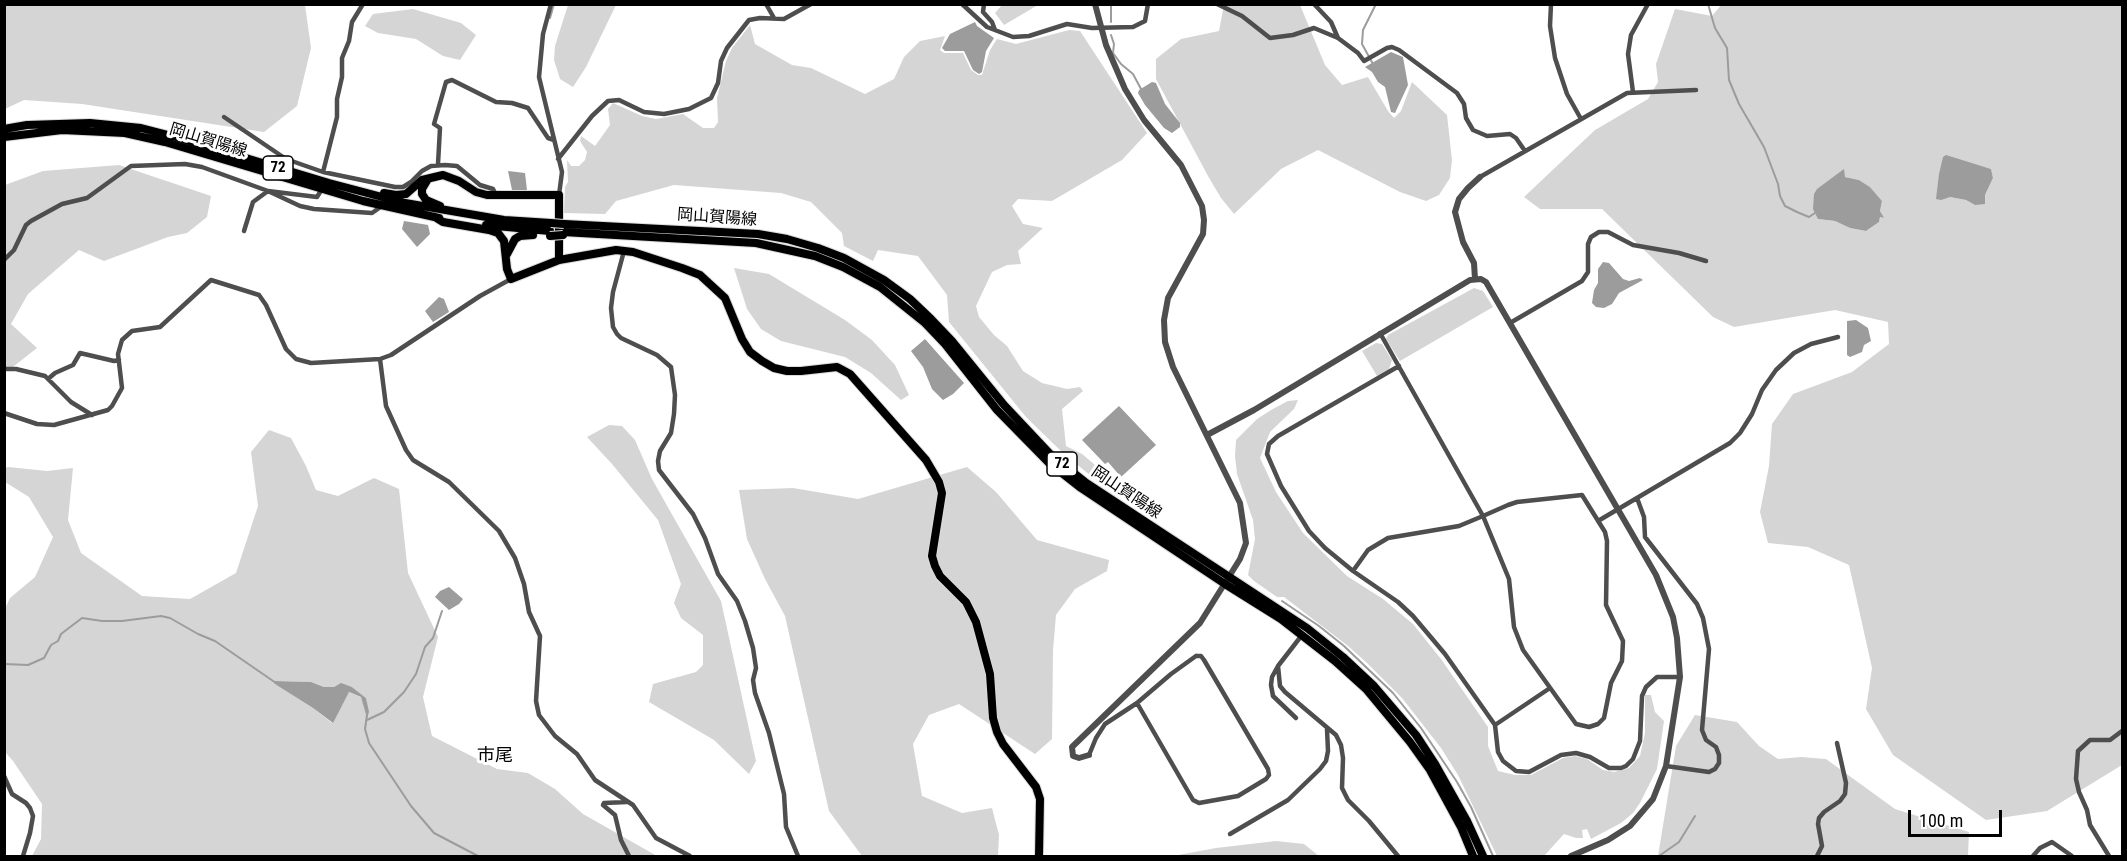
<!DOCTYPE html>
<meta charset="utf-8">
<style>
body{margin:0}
#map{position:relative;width:2127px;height:861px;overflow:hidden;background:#fff;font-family:"Roboto Condensed",sans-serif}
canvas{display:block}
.frame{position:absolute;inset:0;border:6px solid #000;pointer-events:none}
.scale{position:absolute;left:1908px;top:810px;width:94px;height:27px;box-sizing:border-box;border:3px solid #000;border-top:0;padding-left:8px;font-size:18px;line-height:21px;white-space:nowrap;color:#000;-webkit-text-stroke:4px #fff;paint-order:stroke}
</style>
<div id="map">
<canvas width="2127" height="861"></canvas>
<div class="frame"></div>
<div class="scale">100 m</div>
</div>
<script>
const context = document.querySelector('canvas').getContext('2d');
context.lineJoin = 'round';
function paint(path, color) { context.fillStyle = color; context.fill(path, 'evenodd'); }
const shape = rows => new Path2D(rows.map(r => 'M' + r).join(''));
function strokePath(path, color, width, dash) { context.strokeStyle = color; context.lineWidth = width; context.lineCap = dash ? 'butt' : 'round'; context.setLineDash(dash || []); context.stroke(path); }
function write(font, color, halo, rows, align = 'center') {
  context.font = font + ' "Roboto Condensed","Noto Sans JP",sans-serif'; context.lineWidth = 6; context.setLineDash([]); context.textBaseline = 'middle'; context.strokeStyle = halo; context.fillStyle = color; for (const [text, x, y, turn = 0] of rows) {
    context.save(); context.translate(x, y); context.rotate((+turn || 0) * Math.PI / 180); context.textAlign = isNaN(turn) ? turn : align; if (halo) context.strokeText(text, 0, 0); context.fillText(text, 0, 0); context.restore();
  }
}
paint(shape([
 [1722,4,2122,5,2122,765,2047,811,1986,820,1893,755,1866,709,1872,668,1849,565,1808,547,1768,543,1760,512,1769,466,1772,424,1793,394,1852,372,1889,344,1888,322,1835,310,1734,327,1713,317,1602,209,1540,209,1524,197,1595,130,1648,99,1658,82,1656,64,1675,9,1712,16],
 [1954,159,1991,169,1993,178,1985,195,1975,205,1966,200,1950,197],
 [1843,174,1845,177,1859,180,1870,187,1882,201,1880,211,1883,218,1880,217,1879,222,1866,231,1850,228,1835,221,1818,219],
 [5,5,305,5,311,48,297,106,264,132,82,104,24,100,5,109],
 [568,5,616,5,586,67,573,87,560,79,554,60,555,46],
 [1002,5,1002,4,1038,5,1004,25,995,13],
 [1224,5,1300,5,1325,65,1342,85,1368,77,1388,111,1394,118,1401,111,1412,82,1447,115,1452,160,1450,178,1439,195,1426,201,1400,192,1318,150,1281,169,1234,214,1221,198,1208,176,1156,79,1156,59,1181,39,1219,31],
 [413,9,461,23,476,35,460,60,443,56,416,39,378,33,365,26,373,14],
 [750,25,755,44,792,65,811,68,865,94,894,79,904,57,920,41,945,36,940,50,944,53,963,53,971,70,978,75,982,75,990,50,997,39,1016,44,1069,30,1080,31,1147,133,1122,160,1052,201,1018,199,1012,206,1023,224,1043,228,1018,251,1021,264,1007,265,992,272,976,306,979,317,994,335,1007,346,1023,371,1042,383,1067,389,1080,387,1083,391,1062,409,1066,446,1082,454,1107,475,1113,487,1134,499,1133,505,1097,481,1062,452,1026,417,949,322,947,295,918,256,878,250,873,261,844,246,842,233,811,202,781,193,674,185,616,201,605,214,564,213,565,187,568,182,567,160,571,166,579,166,585,160,587,152,580,141,581,136,595,146,610,125,608,109,613,103,642,116,656,119,683,114,703,128,714,128,718,122,717,98,726,61,732,48],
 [119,165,211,196,207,217,187,233,168,237,104,261,79,250,28,294,11,324,37,348,9,370,5,370,5,185,43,171],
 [734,268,769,274,845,320,872,340,895,365,909,395,901,400,871,373,845,357,781,341,761,329,747,309],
 [1474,288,1483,291,1493,307,1400,361,1386,339,1388,335],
 [1376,343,1382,344,1392,360,1389,369,1377,376,1362,351],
 [1298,400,1294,409,1270,432,1260,458,1276,492,1303,533,1347,576,1383,599,1413,624,1441,659,1488,727,1488,746,1498,771,1515,775,1531,775,1563,758,1575,756,1587,759,1603,770,1614,772,1629,768,1640,756,1645,733,1645,695,1651,695,1655,712,1664,721,1657,769,1640,803,1633,813,1621,823,1591,839,1587,829,1582,830,1583,838,1576,838,1564,834,1544,856,1497,856,1458,775,1441,748,1402,698,1367,663,1348,646,1284,597,1277,597,1254,581,1248,575,1255,539,1253,520,1237,474,1235,456,1236,440,1257,419,1271,410,1288,401],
 [609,425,622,426,635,440,652,479,721,601,756,761,749,774,714,740,649,702,653,684,696,672,703,665,703,635,681,618,674,603,681,584,658,520,612,464,587,437],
 [269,430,291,438,306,466,316,490,338,496,374,478,399,489,408,573,438,637,423,697,432,736,497,769,528,773,555,789,583,814,657,856,32,856,41,839,42,804,13,761,5,752,4,611,10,598,35,577,53,537,29,497,5,482,5,468,8,467,47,471,73,468,68,520,81,553,142,596,190,599,236,573,258,506,251,452],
 [275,681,311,682,324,687,334,687,340,684,352,687,366,698,368,716,361,697,348,692,332,723,313,708,278,686],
 [967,467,996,492,1037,540,1109,560,1107,571,1075,589,1056,615,1053,650,1052,739,1035,754,959,704,929,715,913,744,922,796,962,813,992,808,999,835,998,856,862,856,829,811,785,616,765,579,747,539,739,490,793,488,858,499],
 [1695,715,1737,722,1759,746,1778,759,1801,757,1826,759,1895,809,1969,832,1968,856,1658,856,1676,746],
 [1276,841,1304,844,1319,856,1135,856,1178,855,1216,848]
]), '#d5d5d5');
paint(shape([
 [975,22,977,26,994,38,986,51,982,72,979,74,973,70,964,51,945,51,942,48,950,34],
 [1391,52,1403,57,1408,85,1395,113,1391,112,1385,87,1378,82,1372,72,1365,67],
 [1152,82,1156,83,1165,104,1180,123,1180,127,1172,133,1164,128,1145,105,1138,93,1139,90],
 [1946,155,1991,169,1993,178,1985,195,1985,204,1975,205,1966,200,1950,197,1941,200,1936,199,1939,174,1943,157],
 [1844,169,1845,177,1859,180,1870,187,1882,201,1880,211,1884,218,1880,217,1879,222,1866,231,1850,228,1835,221,1818,219,1813,209,1814,194,1817,189],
 [508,171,525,173,527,190,512,190],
 [404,221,428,225,430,234,417,247,402,229],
 [1603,262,1609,263,1623,279,1629,281,1640,278,1643,280,1619,293,1612,304,1604,308,1596,307,1592,303,1594,290,1598,283,1598,269],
 [439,297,444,299,449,312,433,322,425,311],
 [1856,320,1868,328,1871,341,1864,345,1862,352,1850,357,1847,355,1847,321],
 [925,339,964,383,953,394,943,400,932,389,923,367,911,351],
 [1119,406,1156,445,1121,477,1108,462,1105,464,1082,440],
 [449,587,463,599,459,604,449,610,435,597,440,591],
 [275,681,311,682,324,687,334,687,341,683,352,687,366,698,369,712,367,718,361,697,349,692,333,723,313,708,278,686,274,683]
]), '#9c9c9c');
strokePath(shape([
 [1111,4,1111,22],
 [1708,4,1715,28,1727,48,1729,80,1739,104,1764,147,1778,184,1780,196,1785,206,1797,212,1809,217,1815,213],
 [550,18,554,4],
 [1111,35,1114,44,1113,53,1121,64,1133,74,1141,89],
 [1373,64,1362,44,1363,30,1376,4],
 [1282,601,1319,626,1344,646,1393,693,1421,728,1457,782,1471,807,1493,856],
 [4,664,28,665,44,658,51,645,58,641,61,634,82,618,102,621,122,621,161,616,170,618,198,634,215,641,276,683],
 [367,715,365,729,369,743,411,806,434,833,478,856],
 [367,720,384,712,404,692,416,674,425,647,433,638,442,611],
 [1659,856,1679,842,1695,816]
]), '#9c9c9c', 2);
const primary = shape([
 [4,129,27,125,90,123,141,128,176,137,329,183,405,203,504,220,551,223],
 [4,137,62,130,125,133,165,142,363,201,439,218],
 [428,179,422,189,422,194,426,200,440,206],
 [384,193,396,195,406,194,422,180,443,175,459,181,476,192,487,195,559,195,559,260],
 [435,217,443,222,489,230,498,233,504,241,507,269,511,279,559,260,616,250,633,252,682,268,700,275,725,298,742,339,750,352,762,361,774,368,787,371,801,371,837,367,850,374,926,460,939,482,942,493,932,556,935,566,940,576,966,602,976,622,990,674,993,718,997,732,1003,744,1036,787,1040,799,1039,856],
 [564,224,758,234,787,239,818,248,844,258,884,280,910,299,931,319,952,341,1004,405,1052,456,1085,482,1307,628,1343,657,1374,686,1416,735,1435,764,1467,821,1483,856],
 [486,225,550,231],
 [563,232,756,243,815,256,843,267,880,287,925,323,945,344,997,410,1048,462,1081,488,1225,584,1281,619,1335,661,1366,689,1410,742,1430,770,1461,827,1473,856],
 [507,254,515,239,520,236,533,235]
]);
strokePath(primary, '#dbdbdb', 10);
strokePath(shape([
 [551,4,543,34,539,77,562,172,559,195],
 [766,4,774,18],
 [962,4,987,27,1013,37,1029,36,1067,24,1092,28,1133,27,1145,21,1148,4],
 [984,4,983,12,992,22,995,30],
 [1217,4,1242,16,1270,38,1293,35,1314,28,1338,38,1358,53,1364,61,1387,48,1392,47,1399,50,1457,93,1464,104,1466,118,1473,130,1487,136,1510,134,1516,138,1525,151],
 [1314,4,1331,22,1338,38],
 [1551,4,1550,26,1555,58,1567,94,1581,119],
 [1633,92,1628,54,1631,35,1648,4],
 [224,117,286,159,323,172,395,187,403,187,411,182,422,171,431,166,445,165,457,166,480,185,493,189,496,195],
 [558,159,592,116,608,101,619,100,644,112,664,114,689,109,711,98,718,83,721,61,727,48,749,20,760,18,784,19,811,4],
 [438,164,440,128,434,124,446,82,452,80,496,102,512,103,528,108,548,138,554,140],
 [323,172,337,117,337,99,342,77,342,58,349,41,352,22,363,4],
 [1480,177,1627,93,1696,90],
 [244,231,253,202,268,191,317,197,322,189],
 [624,251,613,292,611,308,613,327,617,334,621,338,657,355,671,367,675,395,674,414,671,433,660,451,658,461,659,470,693,514,705,538,718,574,737,601,745,621,753,648,756,668,753,680,755,693,769,733,784,794,786,827,798,856],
 [4,260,14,250,26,225,31,221,62,204,87,198,131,166,185,164,202,167,268,191,300,206,314,209,372,213,382,206],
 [1510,323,1582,281,1588,272,1588,244,1591,237,1599,232,1608,232,1633,245,1679,253,1706,261],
 [380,359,386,406,406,450,413,460,449,482,499,531,515,558,524,584,529,612,540,636,536,701,539,715,555,736,577,754,595,780,633,805,656,838,690,856],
 [1399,366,1278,436,1269,444,1267,454,1281,486,1309,531,1325,548,1353,571,1398,602,1413,616,1445,654,1495,725,1498,752,1503,761,1516,771,1529,772,1561,755,1576,753,1590,757,1609,768,1621,768,1626,766,1633,759,1640,741,1642,696,1646,687,1657,677,1680,677],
 [4,369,16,369,45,376,71,402,92,415],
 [48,379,55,373,73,365,80,353,114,361,119,360],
 [4,413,37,424,54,425,108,410,112,406,122,388,118,354,122,340,132,331,160,327,211,280,259,295,266,305,286,349,296,359,311,363,380,359,391,355,480,296,511,279],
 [1637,498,1644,517,1645,537,1697,604,1703,618,1709,649,1702,730,1706,740,1716,747,1719,755,1719,763,1715,769,1709,772,1666,766],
 [1598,521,1730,443,1740,433,1752,414,1762,390,1776,370,1794,353,1811,344,1838,337],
 [1353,571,1368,550,1388,538,1459,526,1483,516,1508,505,1517,502,1582,495,1605,532,1607,541,1606,605,1623,641,1622,661,1611,683,1604,718,1598,724,1589,727,1576,724,1523,650,1514,627,1509,579,1483,516,1380,333],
 [1302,635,1278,666,1280,686,1285,692,1336,735,1341,745,1343,758,1342,788,1348,800,1369,821,1398,856],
 [1196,656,1201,656,1204,660,1268,769,1269,775,1266,779,1238,796,1199,803,1193,800,1137,703,1171,674,1196,656],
 [1278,666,1272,677,1271,685,1273,696,1296,718],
 [1495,725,1550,688],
 [1089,755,1096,738,1105,724,1137,703],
 [4,776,12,794,26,803,30,808,33,816,30,833,23,856],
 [627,802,604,803,603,805,615,815,621,840,629,856],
 [1230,834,1288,800,1320,769,1326,761,1328,751,1327,729],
 [1817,856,1822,846,1818,824,1819,818,1824,812,1840,801,1845,794,1846,783,1837,743],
 [2033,856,2040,848,2052,842,2072,856],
 [2109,856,2090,825,2087,810,2079,792,2076,779,2078,751,2090,740,2110,740,2122,731]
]), '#4e4e4e', 4.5);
strokePath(shape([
 [1475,279,1474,263,1463,242,1455,212,1459,199,1468,188,1480,177],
 [1207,435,1254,410,1470,280,1481,279,1486,282,1656,575,1673,617,1677,638,1680,677,1666,766,1653,799,1630,826,1608,840,1571,856],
 [1089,755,1079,758,1073,756,1072,747,1200,623,1240,559,1246,543,1240,503,1173,367,1165,342,1164,320,1168,298,1203,234,1204,220,1202,206,1181,165,1144,120,1125,89,1106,45,1095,4]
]), '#4e4e4e', 6);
strokePath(primary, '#000', 8);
const primaryBridge = shape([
 [551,223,564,224],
 [550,236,563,235]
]);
strokePath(primaryBridge, '#dbdbdb', 10, []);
strokePath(primaryBridge, '#000', 8);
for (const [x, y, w] of [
 [278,168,30],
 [1062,464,30]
]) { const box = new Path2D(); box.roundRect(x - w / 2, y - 12, w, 24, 4.5); context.fillStyle = '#fff'; context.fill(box); strokePath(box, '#000', 1.5); }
write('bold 15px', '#000', null, [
 ["72",278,168],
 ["72",1062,464]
]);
write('16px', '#000', '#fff', [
 ["岡山賀陽線",208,141,17],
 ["岡山賀陽線",717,218,4],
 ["岡山賀陽線",1126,493,34]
]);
write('18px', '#000', '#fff', [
 ["市尾",495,756]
]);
</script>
